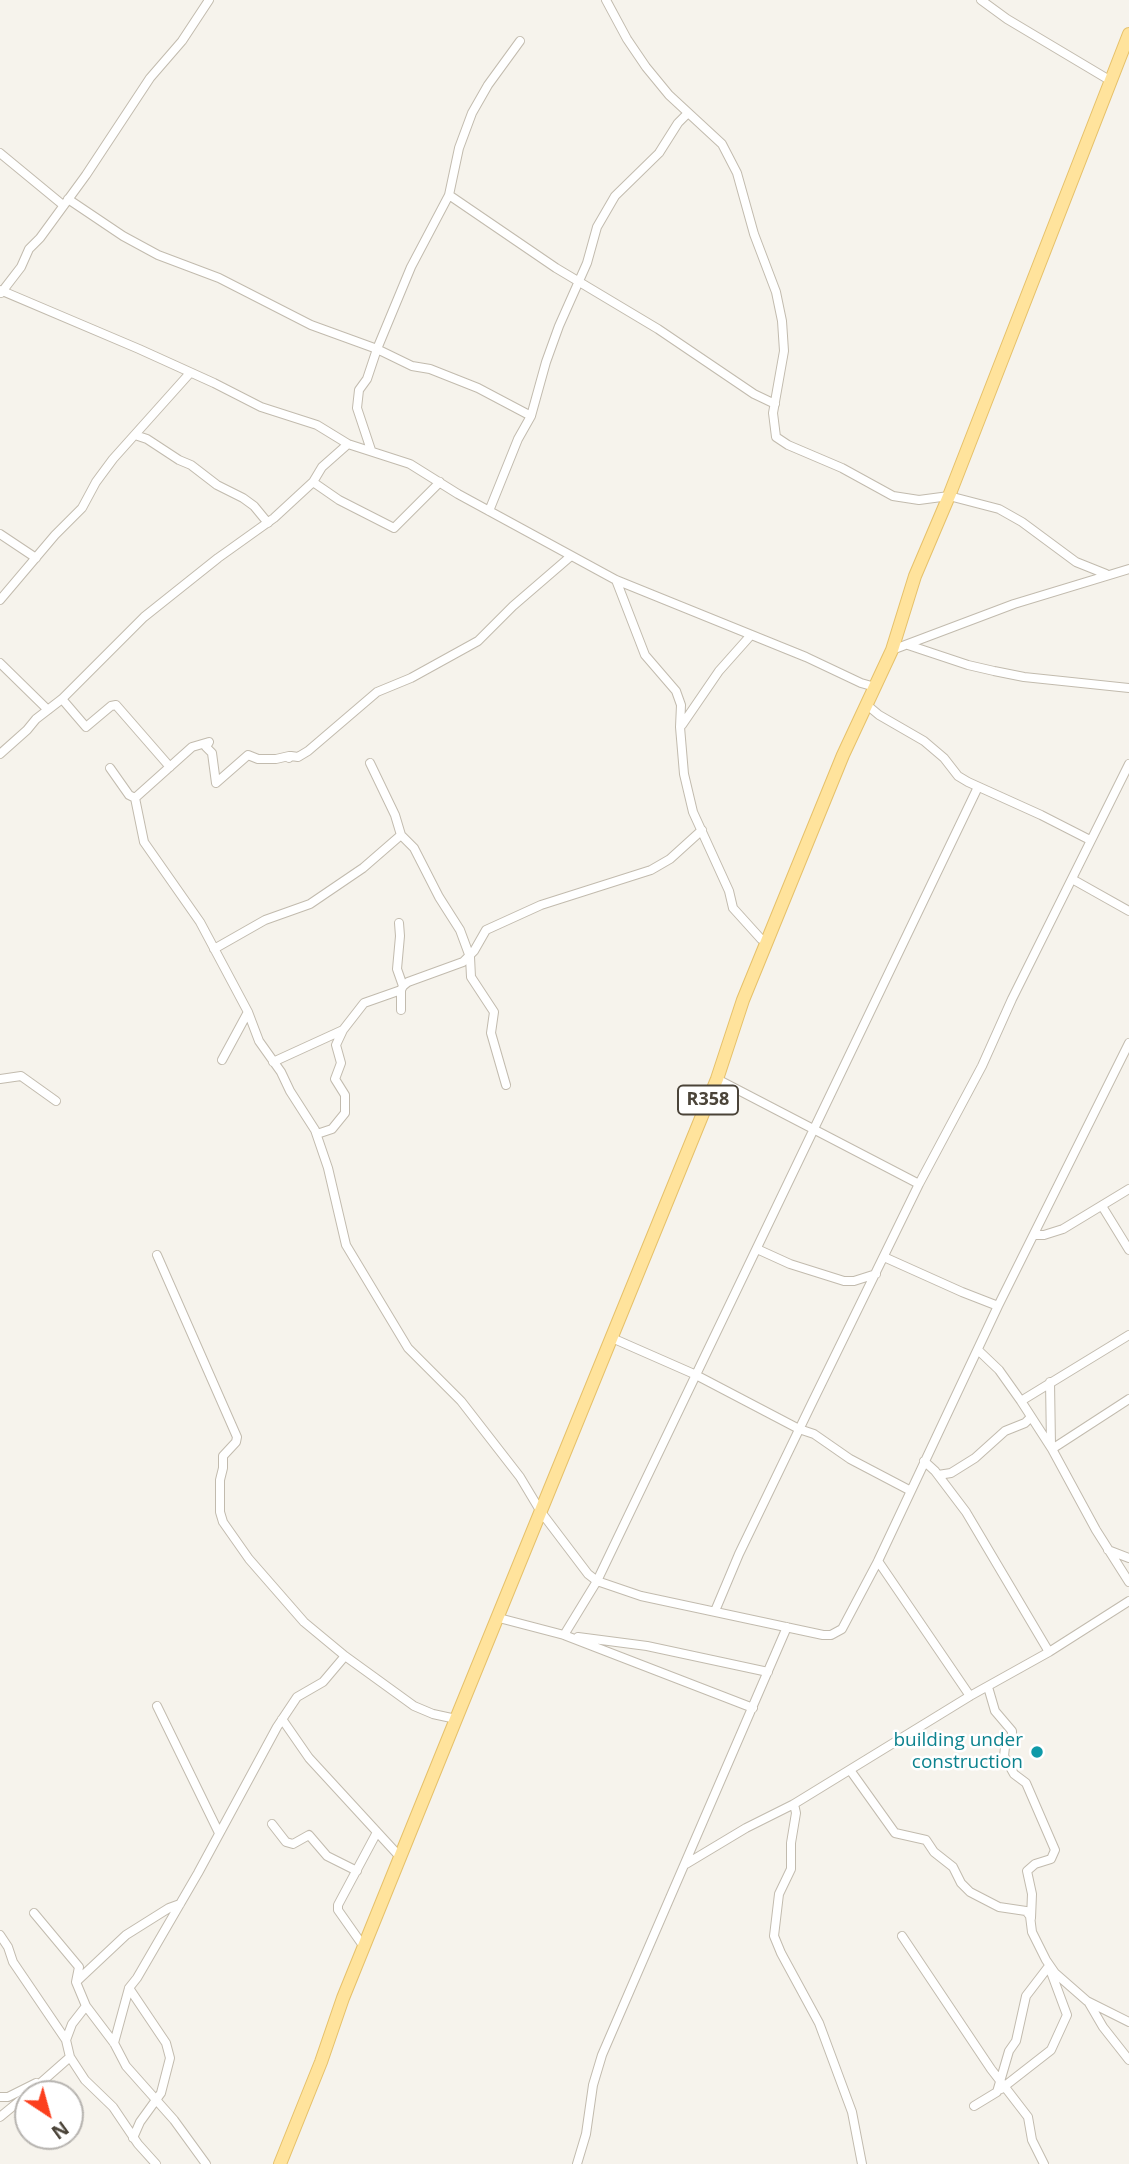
<!DOCTYPE html>
<style>
body{margin:0}
#map{position:relative;width:1129px;height:2164px;overflow:hidden;background:#f6f3ec;font-family:"Open Sans",sans-serif}
canvas{display:block}
.north{position:absolute;left:14px;top:2080px;width:70px;height:70px;box-sizing:border-box;background:#fff;border:2px solid #b7b4b0;border-radius:50%;rotate:144deg;font-size:19px;font-weight:700;line-height:28px;text-align:center;color:#4b4439}
.north::after{content:'';display:block;margin:auto;width:24px;height:32px;background:#fc3f1d;clip-path:polygon(50% 0,100% 100%,50% 72%,0 100%)}
</style>
<div id="map">
<canvas width="1129" height="2164"></canvas>
<div class="north">N</div>
</div>
<script>
const context = document.querySelector('canvas').getContext('2d');
context.lineJoin = 'round';
const shape = rows => new Path2D(rows.map(r => 'M' + r).join(''));
function strokePath(path, color, width, dash) { context.strokeStyle = color; context.lineWidth = width; context.lineCap = dash ? 'butt' : 'round'; context.setLineDash(dash || []); context.stroke(path); }
function write(font, color, halo, rows, align = 'center') {
  context.font = font + ' "Open Sans",sans-serif'; context.lineWidth = 5; context.setLineDash([]); context.textBaseline = 'middle'; context.strokeStyle = halo; context.fillStyle = color; for (const [text, x, y, turn = 0] of rows) {
    context.save(); context.translate(x, y); context.rotate((+turn || 0) * Math.PI / 180); context.textAlign = isNaN(turn) ? turn : align; if (halo) context.strokeText(text, 0, 0); context.fillText(text, 0, 0); context.restore();
  }
}
const street = shape([
 [606,0,627,39,646,67,669,95,722,144,737,173,754,234,776,292,782,321,784,351,773,413,776,437,788,445,842,468,893,496,919,500,949,496,999,509,1022,522,1076,562,1106,574],
 [981,0,1007,19,1111,81],
 [0,153,63,205],
 [449,195,556,268,658,329,754,394,775,404],
 [68,199,123,236,158,255,219,278,311,325,377,349,412,366,430,369,478,388,531,416],
 [0,290,139,349,214,383,261,407,317,425,348,444,410,464,458,494,616,580,806,657,861,683,875,687],
 [1,293,21,267,29,249,40,238,86,175,150,78,182,41,209,0],
 [135,435,147,439,179,460,191,465,217,485,243,498,254,506,268,523],
 [371,450,357,408,359,390,367,379,377,349,411,267,449,195,459,148,472,113,488,85,520,41],
 [313,482,339,500,394,528,440,482],
 [489,511,518,439,531,416,546,362,559,326,587,263,597,227,615,196,659,153,678,123,688,113],
 [0,534,36,558],
 [616,580,645,655,676,691,681,705,680,727,684,774,693,812,729,891,733,908,761,939,767,942],
 [0,600,55,535,82,508,96,482,113,459,190,373],
 [908,645,968,665,994,671,1024,677,1129,688],
 [892,650,1014,604,1129,569],
 [0,663,48,710],
 [62,699,86,727,111,706,116,705,170,767],
 [867,705,879,715,924,741,944,758,958,776,968,782,1041,815,1090,840],
 [682,725,719,671,751,635],
 [0,754,27,730,36,719,62,699,144,617,218,558,274,518,313,482,322,467,348,444],
 [110,768,129,795,135,798,144,842,200,922,248,1012,259,1041,281,1072,290,1091,315,1130,328,1168,346,1245,408,1348,461,1401,520,1477,541,1512,588,1574,597,1581,641,1596,823,1635,831,1635,842,1629,878,1561,998,1306,1129,1043],
 [135,798,192,747,209,742,206,747,212,753,216,783,248,755,258,759,276,759,289,756,289,758,291,756,298,757,308,751,377,692,411,678,478,641,513,606,571,556],
 [401,835,414,848,439,897,460,930,470,957,471,977,494,1012,491,1033,506,1085],
 [1072,879,1129,911],
 [399,923,400,936,397,969,403,986],
 [214,949,265,920,310,904,363,868,401,835,395,815,370,763],
 [401,1010,401,990,403,986,408,982,463,962,474,951,486,930,541,905,651,870,670,859,702,830],
 [222,1060,248,1012],
 [273,1062,343,1030,364,1003,401,990],
 [0,1079,21,1076,56,1101],
 [717,1079,919,1184],
 [317,1134,332,1129,345,1113,345,1095,335,1079,341,1063,336,1045,343,1030],
 [1102,1206,1129,1250],
 [1035,1235,1044,1235,1063,1229,1129,1189],
 [757,1249,790,1264,844,1281,854,1281,876,1274],
 [157,1255,237,1437,236,1442,223,1456,223,1468,220,1480,220,1512,223,1522,249,1559,304,1622,345,1656,414,1706,433,1714,456,1719],
 [884,1257,962,1292,998,1306],
 [612,1338,694,1374,799,1429,814,1434,850,1459,911,1491],
 [978,1350,999,1370,1021,1401,1052,1449,1096,1530,1129,1582],
 [1050,1382,1051,1445],
 [1021,1401,1129,1335],
 [1052,1449,1129,1399],
 [924,1461,935,1471,966,1512,1049,1652],
 [938,1475,951,1473,975,1458,1005,1431,1025,1423,1031,1417],
 [1108,1550,1129,1558],
 [878,1561,970,1696],
 [715,1611,739,1554,809,1409,919,1184,982,1066,1012,999,1129,764],
 [499,1618,564,1635,753,1708],
 [564,1635,597,1581,978,787],
 [578,1637,647,1646,768,1672],
 [988,1687,995,1711,1012,1731,1012,1738,1005,1747,1004,1756,1014,1774,1026,1783,1055,1850,1051,1859,1035,1864,1027,1871,1032,1894,1031,1918],
 [157,1706,219,1833],
 [282,1719,309,1758,401,1858],
 [850,1770,895,1833,926,1840,934,1852,953,1867,961,1883,970,1892,999,1907,1026,1911,1030,1916,1032,1932,1046,1960,1055,1973,1087,2001,1129,2022],
 [794,1804,796,1813,791,1843,791,1869,779,1894,774,1936,781,1953,819,2023,852,2112,862,2164],
 [272,1824,286,1842,293,1844,309,1835,327,1856,357,1871],
 [686,1864,746,1828,794,1804,970,1696,1049,1652,1129,1601],
 [34,1913,79,1967,76,1982,86,2006,114,2043,126,2066,174,2120,206,2164],
 [0,1935,8,1947,13,1962,66,2040,70,2057,85,2080,113,2107,138,2144,156,2164],
 [902,1936,991,2069,1028,2117,1032,2140,1044,2164],
 [364,1947,338,1910,338,1905,376,1834],
 [77,1981,126,1935,169,1908,180,1904],
 [129,1988,166,2043,170,2058,161,2093,140,2122,133,2138],
 [1089,2003,1103,2027,1129,2060],
 [66,2040,72,2024,86,2006],
 [114,2043,129,1988,137,1978,198,1873,277,1727,297,1697,323,1682,345,1656],
 [1001,2089,1051,2050,1067,2015,1051,1972],
 [28,2094,70,2057],
 [0,2097,8,2097,36,2083],
 [974,2106,997,2092,1009,2051,1016,2041,1026,1996,1049,1966],
 [0,2117,28,2094],
 [577,2164,586,2134,593,2085,602,2055,787,1627]
]);
const primary = shape([
 [280,2164,321,2062,343,1998,456,1719,717,1079,743,1000,843,755,892,650,915,576,949,496,1129,34]
]);
strokePath(street, '#c2bbae', 10);
strokePath(primary, '#e6c16a', 14);
strokePath(street, '#fff', 8);
strokePath(primary, '#ffe39c', 12);
for (const [x, y, r, color] of [
 [1037,1752,7,"#0f9aa8"]
]) { const dot = new Path2D(); dot.arc(x, y, r, 0, 2 * Math.PI); context.fillStyle = color; context.fill(dot); strokePath(dot, '#fff', 2.5); }
for (const [x, y, w] of [
 [708,1100,60]
]) { const box = new Path2D(); box.roundRect(x - w / 2, y - 14.5, w, 29, 5); context.fillStyle = '#fff'; context.fill(box); strokePath(box, '#4b4439', 2); }
write('bold 18px', '#4b4439', null, [
 ["R358",708,1100]
]);
write('19px', '#0d838f', '#fff', [
 ["building under",1023,1741],
 ["construction",1023,1763]
], 'right');
</script>
